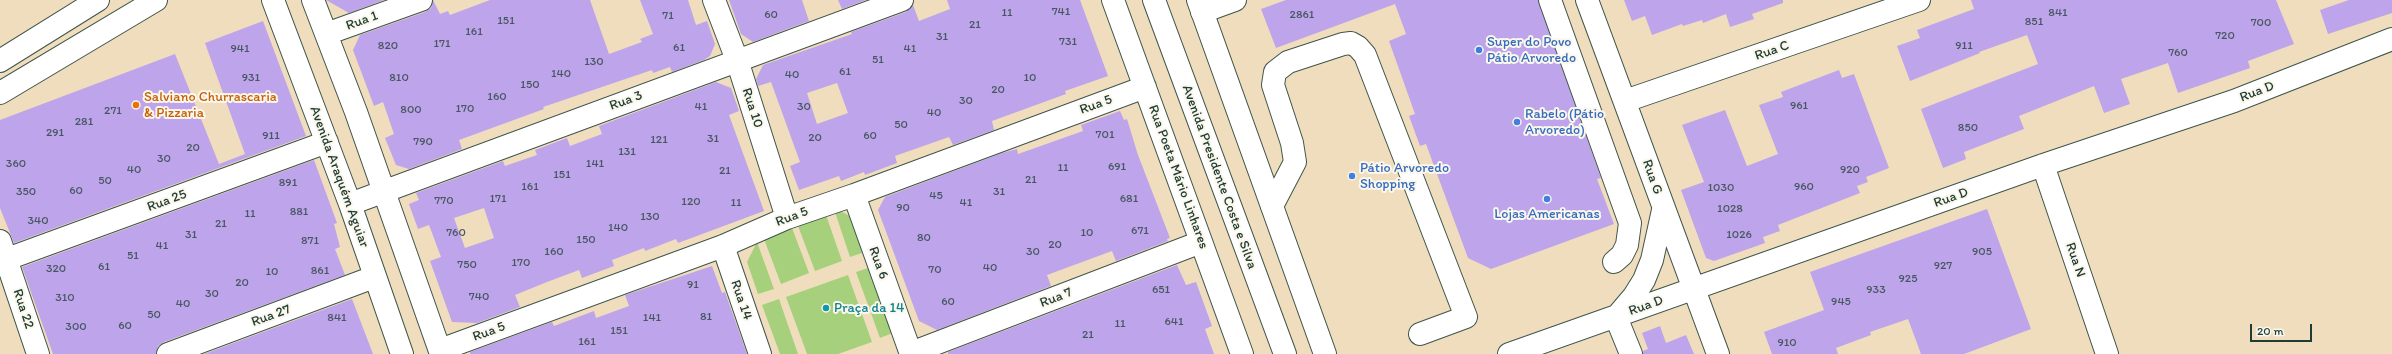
<!DOCTYPE html>
<meta charset="utf-8">
<style>
body{margin:0}
#map{position:relative;width:2392px;height:354px;overflow:hidden;background:#f0ddbd;font-family:Itim,sans-serif}
canvas{display:block}
.scale{position:absolute;left:2250px;top:324px;width:62px;height:18px;box-sizing:border-box;border:2px solid #1f3d34;border-top:0;padding-left:5px;font-size:12px;line-height:14px;white-space:nowrap;color:#1f3d34;-webkit-text-stroke:3px #fbf7ec;paint-order:stroke}
</style>
<div id="map">
<canvas width="2392" height="354"></canvas>
<div class="scale">20 m</div>
</div>
<script>
const context = document.querySelector('canvas').getContext('2d');
context.lineJoin = 'round';
function paint(path, color) { context.fillStyle = color; context.fill(path, 'evenodd'); }
const shape = rows => new Path2D(rows.map(r => 'M' + r).join(''));
function strokePath(path, color, width, dash) { context.strokeStyle = color; context.lineWidth = width; context.lineCap = dash ? 'butt' : 'round'; context.setLineDash(dash || []); context.stroke(path); }
function write(font, color, halo, rows, align = 'center') {
  context.font = font + ' Itim,sans-serif'; context.lineWidth = 4; context.setLineDash([]); context.textBaseline = 'middle'; context.strokeStyle = halo; context.fillStyle = color; for (const [text, x, y, turn = 0] of rows) {
    context.save(); context.translate(x, y); context.rotate((+turn || 0) * Math.PI / 180); context.textAlign = isNaN(turn) ? turn : align; if (halo) context.strokeText(text, 0, 0); context.fillText(text, 0, 0); context.restore();
  }
}
paint(shape([
 [838,210,856,219,868,251,850,257,835,212],
 [826,215,842,261,815,271,798,226],
 [792,228,809,273,781,284,764,239],
 [757,242,774,289,758,294,747,262],
 [874,266,898,331,880,338,856,272],
 [848,275,872,342,838,354,807,354,786,297],
 [779,299,798,354,780,354,762,305]
]), '#a6d07b');
paint(shape([
 [326,0,384,0,349,13],
 [433,0,440,14,448,11,450,15,490,0,590,0,609,54,642,42,640,39,653,34,640,0,688,0,696,25,707,21,715,44,710,56,704,60,672,72,670,67,653,73,652,70,543,107,544,109,459,140,462,149,409,169,396,165,385,138,394,134,383,102,374,106,353,50,360,35,425,12,431,8],
 [729,0,802,0,809,21,753,42,741,34],
 [838,0,866,0,842,9],
 [947,0,1080,0,1108,76,1065,91,1066,94,992,121,994,130,953,145,949,137,895,156,897,163,865,175,864,172,841,181,839,176,799,190,790,166,800,162,771,82,758,86,756,79,763,65,852,34,851,32,906,12,913,5,919,21,950,9],
 [837,83,848,113,817,124,807,93],
 [1286,0,1538,0,1601,178,1597,179,1614,224,1491,269,1468,258,1426,144,1420,146,1409,116,1415,114,1389,41,1406,34,1395,4,1276,48,1261,9],
 [1624,0,1783,0,1783,3,1752,14,1754,19,1730,27,1726,14,1703,23,1702,20,1683,26,1682,24,1652,35,1645,16,1632,21],
 [1971,0,2276,0,2294,44,2248,61,2250,68,2178,93,2168,63,2121,79,2130,104,2104,113,2094,86,2019,116,2024,129,1964,152,1966,159,1943,168,1921,109,2038,64,2027,35,1979,52,1980,53,1910,81,1897,46,1920,38,1917,30,1974,9],
 [2349,0,2392,0,2392,13,2328,34,2320,10],
 [263,21,306,136,14,243,0,208,0,120,175,54,219,164,245,154,205,43],
 [1839,70,1842,78,1854,74,1889,168,1866,177,1868,182,1857,186,1860,193,1778,225,1780,231,1763,237,1765,243,1714,261,1706,258,1681,190,1704,182,1682,125,1725,110,1747,166,1778,154,1759,105,1783,97,1781,92],
 [716,82,731,88,739,111,729,115,764,211,678,243,676,239,645,251,644,248,612,260,614,266,582,278,579,270,547,282,515,295,520,307,477,323,452,322,430,261,441,257,429,225,418,229,409,204,419,200,416,193,503,161,505,166,537,155,535,150,567,138,570,146,602,134,599,126],
 [484,208,494,238,465,248,454,218],
 [1120,111,1124,120,1127,119,1138,155,1170,238,1167,239,1168,241,1116,261,1112,251,1047,275,1051,286,937,330,919,321,878,210,885,197,1002,153,1017,149,1018,154,1083,131,1081,125],
 [314,160,337,223,334,224,340,247,335,249,345,275,164,342,158,346,156,354,53,354,22,267],
 [1987,209,2031,329,1964,354,1921,354,1908,319,1870,332,1871,335,1836,348,1838,354,1772,354,1764,332,1824,310,1810,272],
 [1177,265,1186,285,1196,282,1212,326,1205,329,1214,354,948,354,948,352],
 [712,266,722,293,725,292,747,354,470,354,470,352,552,322,554,326,594,311,596,318,629,306,625,295],
 [352,299,373,354,204,354],
 [1660,326,1666,343,1686,335,1694,354,1643,354,1643,351,1648,349,1642,333]
]), '#bea4ea');
const minor = shape([
 [273,0,350,204,402,354],
 [313,0,356,112,441,354],
 [714,0,737,60,787,218],
 [1113,0,1242,354],
 [1550,0,1630,223,1627,245,1622,255,1614,262],
 [1587,0,1718,354],
 [1202,12,1235,0],
 [326,34,421,0],
 [1625,101,1919,0],
 [2043,165,2107,354],
 [854,195,911,354],
 [350,204,902,0],
 [1272,206,1295,162,1292,143,1273,85,1275,72,1288,62,1343,44,1351,43,1358,47,1365,55,1466,317,1420,334],
 [0,241,38,354],
 [723,246,760,354],
 [7,259,327,142],
 [1617,316,1634,296,1644,280,1652,260,1663,210],
 [1616,317,1631,354],
 [440,350,723,246,787,218,854,195,1145,87],
 [911,353,1201,242],
 [168,354,374,277],
 [1509,354,2043,165,2234,101,2392,39]
]);
const major = shape([
 [1154,0,1285,354],
 [1198,0,1325,354],
 [0,61,98,0],
 [0,93,156,0]
]);
strokePath(minor, '#3e5549', 24);
strokePath(major, '#3e5549', 24);
strokePath(minor, '#fff', 22);
strokePath(major, '#fff', 22);
for (const [x, y, r, color] of [
 [1479,50,4,"#3f7fe0"],
 [136,105,4,"#e8710a"],
 [1517,122,4,"#3f7fe0"],
 [1352,176,4,"#3f7fe0"],
 [1547,199,4,"#3f7fe0"],
 [826,308,4,"#0f9aa8"]
]) { const dot = new Path2D(); dot.arc(x, y, r, 0, 2 * Math.PI); context.fillStyle = color; context.fill(dot); strokePath(dot, '#fbf7ec', 1.5); }
write('12px', '#475762', null, [
 ["741",1061,12],
 ["11",1007,13],
 ["841",2058,13],
 ["60",771,15],
 ["2861",1302,15],
 ["71",668,16],
 ["151",506,21],
 ["851",2034,22],
 ["700",2261,23],
 ["21",975,25],
 ["161",474,32],
 ["720",2225,36],
 ["31",942,37],
 ["731",1068,42],
 ["171",442,44],
 ["820",388,46],
 ["911",1964,46],
 ["61",679,48],
 ["941",240,49],
 ["41",910,49],
 ["760",2178,53],
 ["51",878,60],
 ["130",594,62],
 ["61",845,72],
 ["140",561,74],
 ["40",792,75],
 ["931",251,78],
 ["810",399,78],
 ["10",1030,78],
 ["150",530,85],
 ["20",998,90],
 ["160",497,97],
 ["30",966,101],
 ["961",1799,106],
 ["41",701,107],
 ["30",804,107],
 ["170",465,109],
 ["800",411,110],
 ["271",113,111],
 ["40",934,113],
 ["281",84,122],
 ["50",901,125],
 ["850",1968,128],
 ["291",55,133],
 ["701",1105,135],
 ["911",271,136],
 ["60",870,136],
 ["20",815,138],
 ["31",713,139],
 ["121",659,140],
 ["790",423,142],
 ["20",193,148],
 ["131",627,152],
 ["30",164,159],
 ["360",16,164],
 ["141",595,164],
 ["691",1117,167],
 ["11",1063,168],
 ["40",134,170],
 ["920",1850,170],
 ["21",725,171],
 ["151",562,175],
 ["21",1031,180],
 ["50",105,181],
 ["891",288,183],
 ["161",530,187],
 ["960",1804,187],
 ["1030",1721,188],
 ["60",76,191],
 ["350",26,192],
 ["31",999,192],
 ["45",936,196],
 ["171",498,199],
 ["681",1129,199],
 ["770",444,201],
 ["120",691,202],
 ["11",736,203],
 ["41",966,203],
 ["90",903,208],
 ["1028",1730,209],
 ["881",299,212],
 ["11",250,214],
 ["130",650,217],
 ["340",38,221],
 ["21",221,224],
 ["140",618,228],
 ["671",1140,231],
 ["760",456,233],
 ["10",1087,233],
 ["31",191,235],
 ["1026",1739,235],
 ["80",924,238],
 ["150",586,240],
 ["871",310,241],
 ["20",1055,245],
 ["41",162,246],
 ["160",554,252],
 ["30",1033,252],
 ["905",1982,252],
 ["51",133,256],
 ["170",521,263],
 ["750",467,265],
 ["927",1943,266],
 ["61",104,267],
 ["40",990,268],
 ["320",56,269],
 ["70",935,270],
 ["861",320,271],
 ["10",272,272],
 ["925",1908,279],
 ["20",242,283],
 ["91",693,285],
 ["651",1161,290],
 ["933",1876,290],
 ["30",212,294],
 ["740",479,297],
 ["310",65,298],
 ["60",948,302],
 ["945",1841,302],
 ["40",183,304],
 ["50",154,315],
 ["81",706,317],
 ["841",337,318],
 ["141",652,318],
 ["641",1174,322],
 ["11",1120,324],
 ["60",125,326],
 ["300",76,327],
 ["151",619,331],
 ["21",1088,335],
 ["161",587,342],
 ["910",1787,343]
]);
write('14px', '#1f3d34', '#fbf7ec', [
 ["Rua 1",362,21,-20],
 ["Rua C",1772,51,-19],
 ["Rua D",2257,92,-21],
 ["Rua 3",626,101,-20],
 ["Rua 5",1096,105,-20],
 ["Rua 10",752,108,72],
 ["Avenida Araquém Aguiar",339,177,70],
 ["Rua Poeta Mário Linhares",1178,177,70],
 ["Avenida Presidente Costa e Silva",1219,177,70],
 ["Rua G",1652,177,71],
 ["Rua D",1951,198,-20],
 ["Rua 25",167,201,-20],
 ["Rua 5",792,217,-21],
 ["Rua N",2075,260,71],
 ["Rua 6",878,263,70],
 ["Rua 7",1056,298,-21],
 ["Rua 14",741,300,71],
 ["Rua D",1646,306,-20],
 ["Rua 22",23,309,72],
 ["Rua 27",271,316,-20],
 ["Rua 5",489,332,-20]
]);
write('14px', '#366cbe', '#fbf7ec', [
 ["Super do Povo",1487,42],
 ["Pátio Arvoredo",1487,58],
 ["Rabelo (Pátio",1525,114],
 ["Arvoredo)",1525,130],
 ["Pátio Arvoredo",1360,168],
 ["Shopping",1360,184],
 ["Lojas Americanas",1547,214,"center"]
], 'left');
write('14px', '#c56008', '#fbf7ec', [
 ["Salviano Churrascaria",144,97],
 ["& Pizzaria",144,113]
], 'left');
write('14px', '#0d838f', '#fbf7ec', [
 ["Praça da 14",834,308]
], 'left');
</script>
